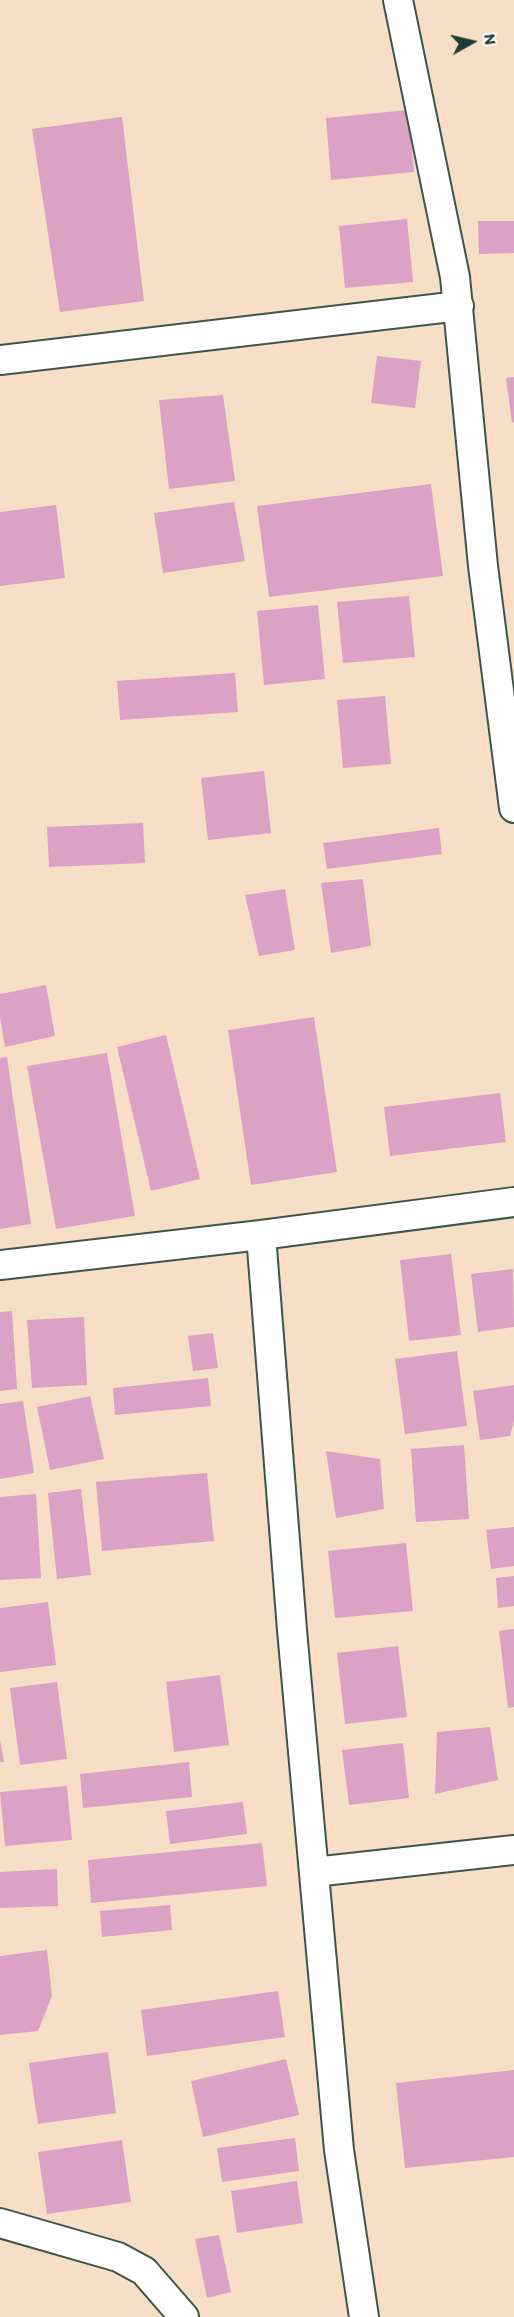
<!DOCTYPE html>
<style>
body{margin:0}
#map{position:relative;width:514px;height:2317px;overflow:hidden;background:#f6dfc6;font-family:Itim,sans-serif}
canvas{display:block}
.north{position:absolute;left:442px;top:12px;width:60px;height:60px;-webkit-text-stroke:4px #fff;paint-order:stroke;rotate:82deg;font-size:16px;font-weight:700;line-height:24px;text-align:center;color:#1f3d34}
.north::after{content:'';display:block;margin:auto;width:21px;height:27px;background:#1f3d34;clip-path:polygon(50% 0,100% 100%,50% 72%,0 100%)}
</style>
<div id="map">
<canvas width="514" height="2317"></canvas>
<div class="north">N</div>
</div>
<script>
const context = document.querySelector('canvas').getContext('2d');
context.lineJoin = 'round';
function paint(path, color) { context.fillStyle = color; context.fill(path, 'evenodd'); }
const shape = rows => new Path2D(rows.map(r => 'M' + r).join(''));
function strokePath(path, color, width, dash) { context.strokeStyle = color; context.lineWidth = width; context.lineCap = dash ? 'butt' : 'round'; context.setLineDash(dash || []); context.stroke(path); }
paint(shape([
 [408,110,414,172,331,180,326,118],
 [122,117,144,301,60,312,32,129],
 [407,219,413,282,345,288,339,226],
 [478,221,514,221,514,253,479,254],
 [377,356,421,361,415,408,371,403],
 [514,377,514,422,512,423,506,378],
 [223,395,235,481,169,489,159,400],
 [431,484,443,576,269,597,257,506],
 [234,502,245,561,163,573,154,513],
 [56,505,65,578,0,586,0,512],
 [409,596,415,657,343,663,337,602],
 [318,605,325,679,264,685,257,611],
 [235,673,238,712,120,720,117,681],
 [385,696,391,764,343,768,337,700],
 [264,771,271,833,208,840,201,778],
 [143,823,145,863,49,867,47,827],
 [439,828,442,854,327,869,323,843],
 [363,879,371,946,331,953,321,883],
 [285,889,295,950,259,956,245,895],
 [46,985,55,1036,5,1047,0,1017,0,994],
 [314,1017,337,1172,251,1185,228,1030],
 [166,1035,200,1179,151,1191,117,1047],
 [107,1053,135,1216,56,1229,27,1066],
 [7,1057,31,1224,0,1229,0,1058],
 [500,1093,506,1142,390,1156,384,1107],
 [451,1254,461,1335,409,1341,400,1260],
 [513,1269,514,1327,478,1332,471,1274],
 [12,1311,17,1389,0,1391,0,1312],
 [84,1317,87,1385,32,1388,27,1320],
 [213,1333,218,1368,193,1371,188,1336],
 [457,1351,467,1426,405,1434,395,1359],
 [208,1378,211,1406,115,1415,113,1388],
 [514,1385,514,1421,510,1436,480,1440,473,1391],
 [90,1396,104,1459,50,1470,37,1407],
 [23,1401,34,1473,0,1479,0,1404],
 [464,1445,469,1519,416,1522,411,1449],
 [326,1451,380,1459,384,1509,336,1518],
 [207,1473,214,1541,102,1551,96,1482],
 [81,1489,91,1575,57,1579,48,1493],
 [36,1494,41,1578,0,1580,0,1497],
 [514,1527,514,1566,491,1569,486,1530],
 [406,1543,413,1611,335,1618,328,1551],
 [514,1576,514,1606,498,1608,496,1578],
 [48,1602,56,1665,0,1672,0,1608],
 [514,1629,514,1707,508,1708,499,1631],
 [398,1646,407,1717,345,1724,337,1653],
 [220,1675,229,1745,174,1752,166,1682],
 [57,1682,67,1759,20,1765,10,1688],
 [490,1727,498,1780,435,1794,437,1732],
 [0,1740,4,1762,0,1762],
 [403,1743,409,1798,349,1805,342,1750],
 [189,1762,192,1797,83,1808,80,1774],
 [67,1786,72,1840,5,1846,0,1792],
 [243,1802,247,1834,170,1844,166,1811],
 [262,1843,267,1886,91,1903,88,1860],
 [57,1869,58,1906,0,1908,0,1872],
 [170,1905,172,1930,102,1937,100,1911],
 [47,1950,52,1996,38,2031,0,2035,0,1956],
 [278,1991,285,2037,147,2056,141,2010],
 [108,2052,116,2113,38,2124,29,2063],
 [286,2059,299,2115,203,2137,191,2081],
 [514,2070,514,2157,405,2168,396,2083],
 [295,2138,299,2171,222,2182,217,2148],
 [122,2140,131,2202,47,2214,38,2152],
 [297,2181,303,2223,237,2233,231,2191],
 [219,2235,231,2292,207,2298,195,2239]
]), '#dca2c5');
const minor = shape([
 [398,0,455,277,483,566,514,808],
 [0,360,459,306],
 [261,1235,292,1630,339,2150,364,2317],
 [0,1265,261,1235,514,1202],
 [314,1872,514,1850],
 [0,2223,118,2257,144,2271,184,2317]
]);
strokePath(minor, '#3f554a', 32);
strokePath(minor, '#fff', 28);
</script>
